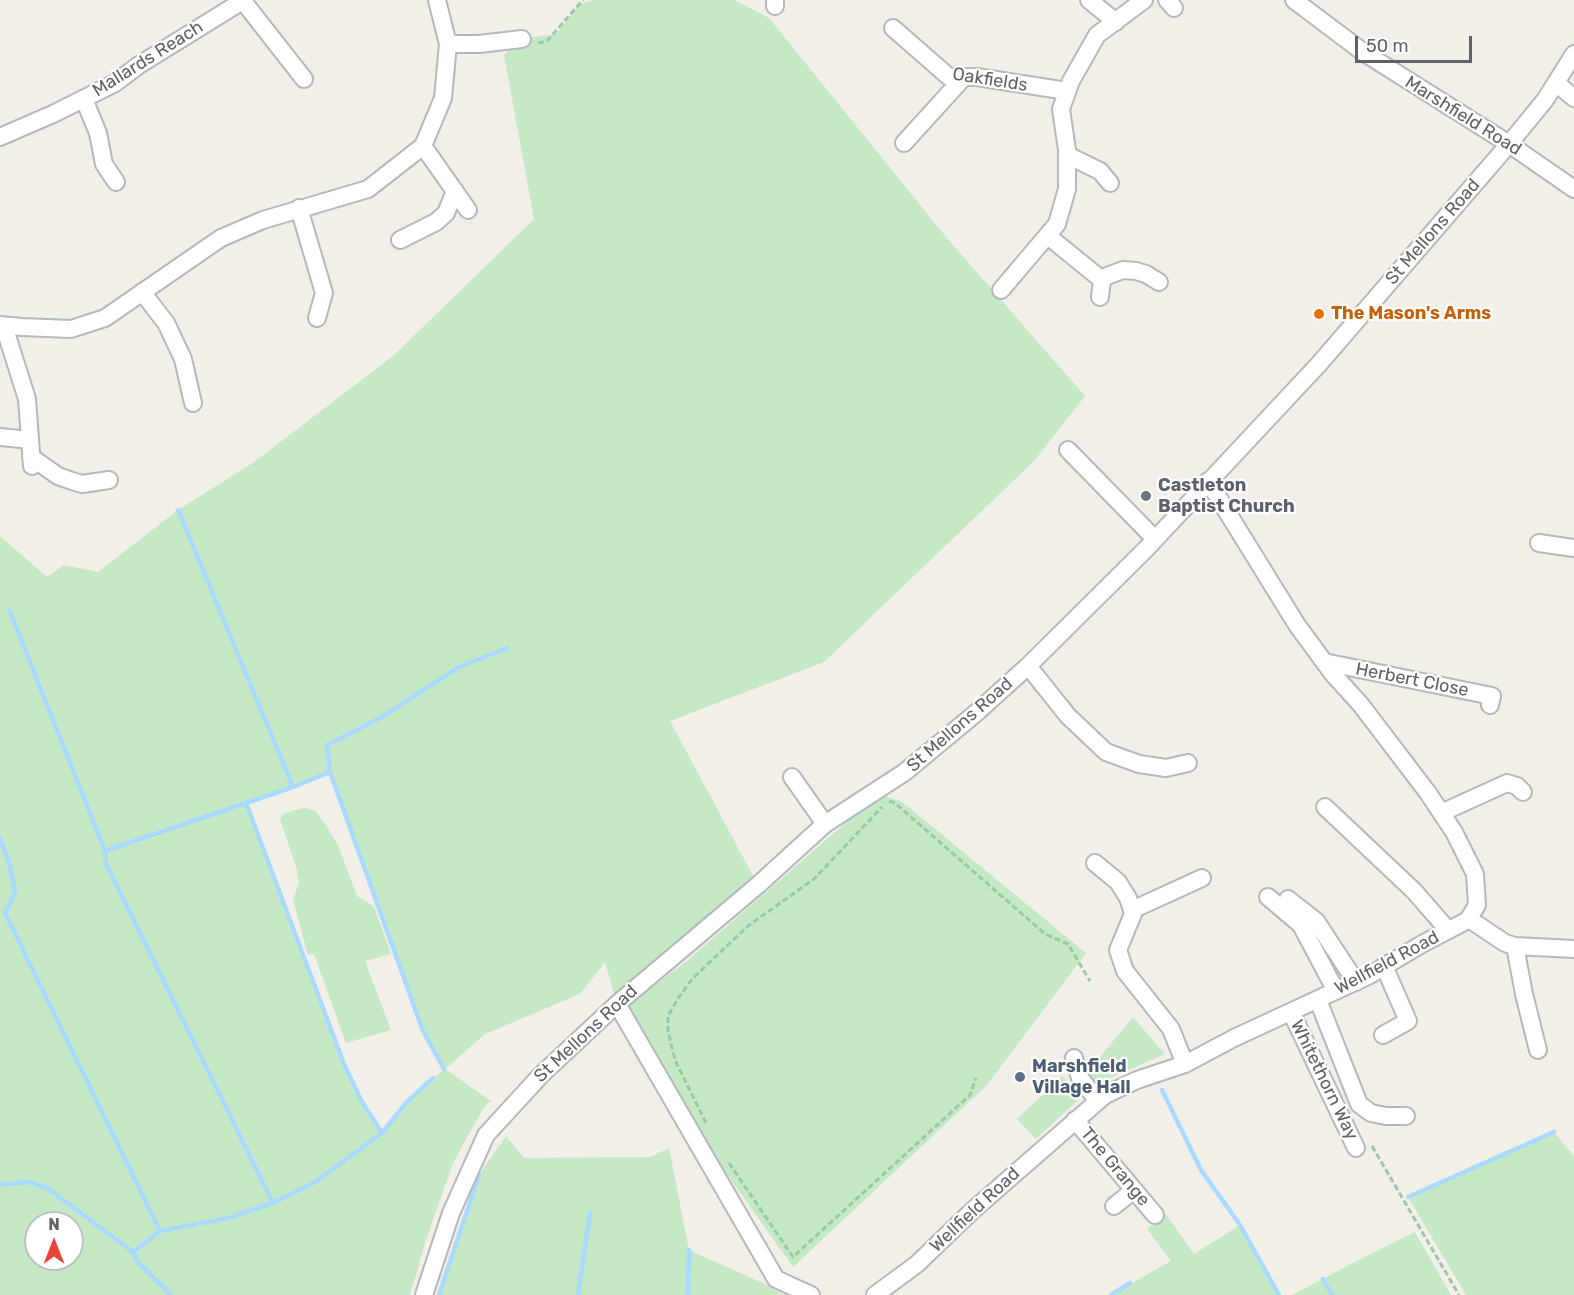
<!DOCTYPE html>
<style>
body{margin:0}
#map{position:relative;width:1574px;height:1295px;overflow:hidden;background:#f1efe8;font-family:Rubik,sans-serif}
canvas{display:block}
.north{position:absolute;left:24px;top:1211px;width:60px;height:60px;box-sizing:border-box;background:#fff;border:2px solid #bfc1c3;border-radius:50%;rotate:0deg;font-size:16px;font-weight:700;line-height:24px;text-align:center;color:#5f6368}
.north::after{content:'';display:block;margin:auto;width:21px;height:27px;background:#ea4335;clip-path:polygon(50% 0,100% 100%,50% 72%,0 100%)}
.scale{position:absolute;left:1355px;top:36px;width:117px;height:27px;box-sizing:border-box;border:3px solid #5f6368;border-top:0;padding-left:8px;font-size:18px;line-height:21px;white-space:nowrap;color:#5f6368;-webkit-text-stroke:4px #fff;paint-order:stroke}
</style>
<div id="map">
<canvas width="1574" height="1295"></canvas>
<div class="north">N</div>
<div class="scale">50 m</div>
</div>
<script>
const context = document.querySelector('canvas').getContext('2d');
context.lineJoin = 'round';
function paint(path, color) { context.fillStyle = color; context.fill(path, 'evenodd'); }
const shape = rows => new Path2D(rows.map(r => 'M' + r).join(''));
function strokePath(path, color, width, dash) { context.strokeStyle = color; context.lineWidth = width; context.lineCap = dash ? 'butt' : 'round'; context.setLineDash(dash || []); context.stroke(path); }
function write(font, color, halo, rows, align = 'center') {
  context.font = font + ' Rubik,sans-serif'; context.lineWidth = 4.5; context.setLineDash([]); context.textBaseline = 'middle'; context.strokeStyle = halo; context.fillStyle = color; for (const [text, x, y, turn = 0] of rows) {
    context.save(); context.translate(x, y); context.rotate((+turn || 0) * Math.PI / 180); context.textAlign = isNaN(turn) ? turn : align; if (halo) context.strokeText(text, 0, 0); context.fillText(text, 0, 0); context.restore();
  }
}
paint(shape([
 [595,0,734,0,769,18,946,237,1085,396,1034,461,824,662,670,721,758,885,617,1004,605,962,580,994,485,1034,445,1069,491,1101,484,1107,453,1163,427,1237,410,1295,0,1295,0,536,47,577,64,565,98,572,178,510,254,462,393,356,534,219,504,55,522,39,556,34,580,4],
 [331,772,423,1031,444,1069,406,1103,382,1132,362,1102,344,1064,246,803],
 [36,1223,72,1223,72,1259,36,1259],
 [884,796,901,801,1086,953,987,1085,793,1267,712,1153,627,1006,687,961,865,806],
 [305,808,315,811,323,821,338,845,357,896,374,907,391,954,365,961,391,1030,346,1043,314,954,308,955,293,900,299,882,297,870,280,819,284,813],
 [1133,1017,1165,1054,1094,1085,1086,1074],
 [1062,1076,1081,1097,1036,1139,1017,1119],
 [1554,1132,1574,1157,1574,1295,1466,1295,1408,1197],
 [506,1136,524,1158,651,1157,669,1148,689,1250,769,1286,783,1295,439,1295,479,1175],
 [1166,1214,1194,1254,1240,1225,1279,1295,1111,1295,1171,1261,1147,1229],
 [1415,1232,1451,1295,1292,1295,1357,1261]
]), '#c5e8c5');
strokePath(shape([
 [178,510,293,787],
 [9,609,105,851,106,864,273,1203],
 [246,803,344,1064,362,1102,382,1133],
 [0,838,10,866,15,892,5,913,160,1231],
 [105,851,293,787,330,772],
 [444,1069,423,1031,330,772,327,745,380,718,459,667,507,648],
 [1162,1090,1201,1170,1240,1225,1279,1295],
 [0,1185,29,1182,47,1188,133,1252,138,1262,171,1295],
 [1408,1197,1554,1132],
 [133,1252,160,1231,228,1218,273,1203,315,1182,382,1133,406,1103,433,1078],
 [1323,1279,1332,1295],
 [439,1295,479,1175],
 [578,1295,590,1213],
 [688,1295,689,1250],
 [1111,1295,1130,1283]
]), '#aadaff', 4.5);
const minor = shape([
 [775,0,775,6],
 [1089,0,1116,22],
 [1167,0,1174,8],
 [1294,0,1363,52,1509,144,1574,189],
 [243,1,304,79],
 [893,28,949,77,977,77,1067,91],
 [448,44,479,44,522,39],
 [1556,83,1574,98],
 [84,99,98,133,104,164,116,182],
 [0,137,53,114,115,83,139,65,244,0],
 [904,143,964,77],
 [423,146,468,210],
 [1067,155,1100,171,1110,183],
 [299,208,324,293,317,318],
 [1048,236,1102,280],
 [400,240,436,222,446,213,455,191],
 [1001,290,1057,224,1067,189,1067,150,1061,109,1071,81,1097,35,1144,0],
 [142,292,166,323,183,359,193,403],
 [1100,297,1102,280,1107,276,1123,270,1136,271,1146,274,1159,282],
 [0,325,22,327,71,329,105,318,221,238,263,220,368,189,423,146,443,98,448,44,437,0],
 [4,326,27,399,32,466],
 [0,437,30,440],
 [1068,450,1155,539],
 [31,457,58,476,72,481,82,484,109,480],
 [1539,543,1574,548],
 [1324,662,1492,696,1490,705],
 [1028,666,1068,716,1106,752,1139,764,1166,768,1188,763],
 [792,777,825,824],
 [1325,807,1414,891,1448,930],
 [1441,813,1507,783,1517,786,1523,792],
 [1095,863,1118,882,1128,898,1132,910,1133,914,1118,950,1125,971,1171,1029,1185,1064],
 [1268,897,1301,925,1336,991],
 [1288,899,1316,921,1356,982],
 [1132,910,1202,878],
 [1469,919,1505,943,1515,946,1574,949],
 [1515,946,1524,994,1538,1050],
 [1318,1000,1359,1104,1371,1113,1386,1116,1406,1116],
 [617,1004,776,1279,811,1295],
 [1291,1012,1356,1148],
 [1383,1035,1408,1021,1384,966],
 [1074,1058,1080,1078,1098,1101],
 [1075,1120,1155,1215],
 [1114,1206,1134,1190],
 [424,1295,451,1213,486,1135,541,1075,617,1004,758,885,825,824,905,772,976,713,1028,666,1147,548,1319,364,1509,144,1545,100,1574,54],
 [875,1295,917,1264,972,1211,1105,1095,1137,1080,1185,1064,1234,1038,1370,975,1422,944,1468,920,1477,905,1475,874,1454,832,1428,793,1361,705,1333,674,1297,625,1208,481]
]);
strokePath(minor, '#b5b8bc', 20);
strokePath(shape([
 [538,43,547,41,583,0],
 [889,801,895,803,1045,934,1068,944,1090,981],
 [706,1123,675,1060,668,1031,668,1016,679,997,693,978,748,926,814,879,882,807],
 [1372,1146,1459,1295],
 [729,1163,793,1257,970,1095,976,1078]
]), '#9cc7a9', 3, [6, 3]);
strokePath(minor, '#fff', 16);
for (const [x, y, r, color] of [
 [1319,314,6,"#e8710a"],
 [1146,496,6,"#6b7280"],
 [1020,1077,6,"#5c6f8a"]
]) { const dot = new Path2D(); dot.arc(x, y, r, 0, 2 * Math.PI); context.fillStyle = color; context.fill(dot); strokePath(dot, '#fff', 2); }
write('18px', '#5f6368', '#fff', [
 ["Mallards Reach",148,59,-32],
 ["Oakfields",990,80,9],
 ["Marshfield Road",1463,116,32],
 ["St Mellons Road",1433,232,-49],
 ["Herbert Close",1412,680,11],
 ["St Mellons Road",960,725,-41],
 ["Wellfield Road",1387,963,-28],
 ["St Mellons Road",586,1034,-43],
 ["Whitethorn Way",1324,1080,64],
 ["The Grange",1115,1167,50],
 ["Wellfield Road",975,1210,-43]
]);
write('bold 18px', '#c56008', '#fff', [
 ["The Mason's Arms",1331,314]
], 'left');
write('bold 18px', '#5b616d', '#fff', [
 ["Castleton",1158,486],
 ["Baptist Church",1158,507]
], 'left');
write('bold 18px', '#4e5e75', '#fff', [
 ["Marshfield",1032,1067],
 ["Village Hall",1032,1088]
], 'left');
</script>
